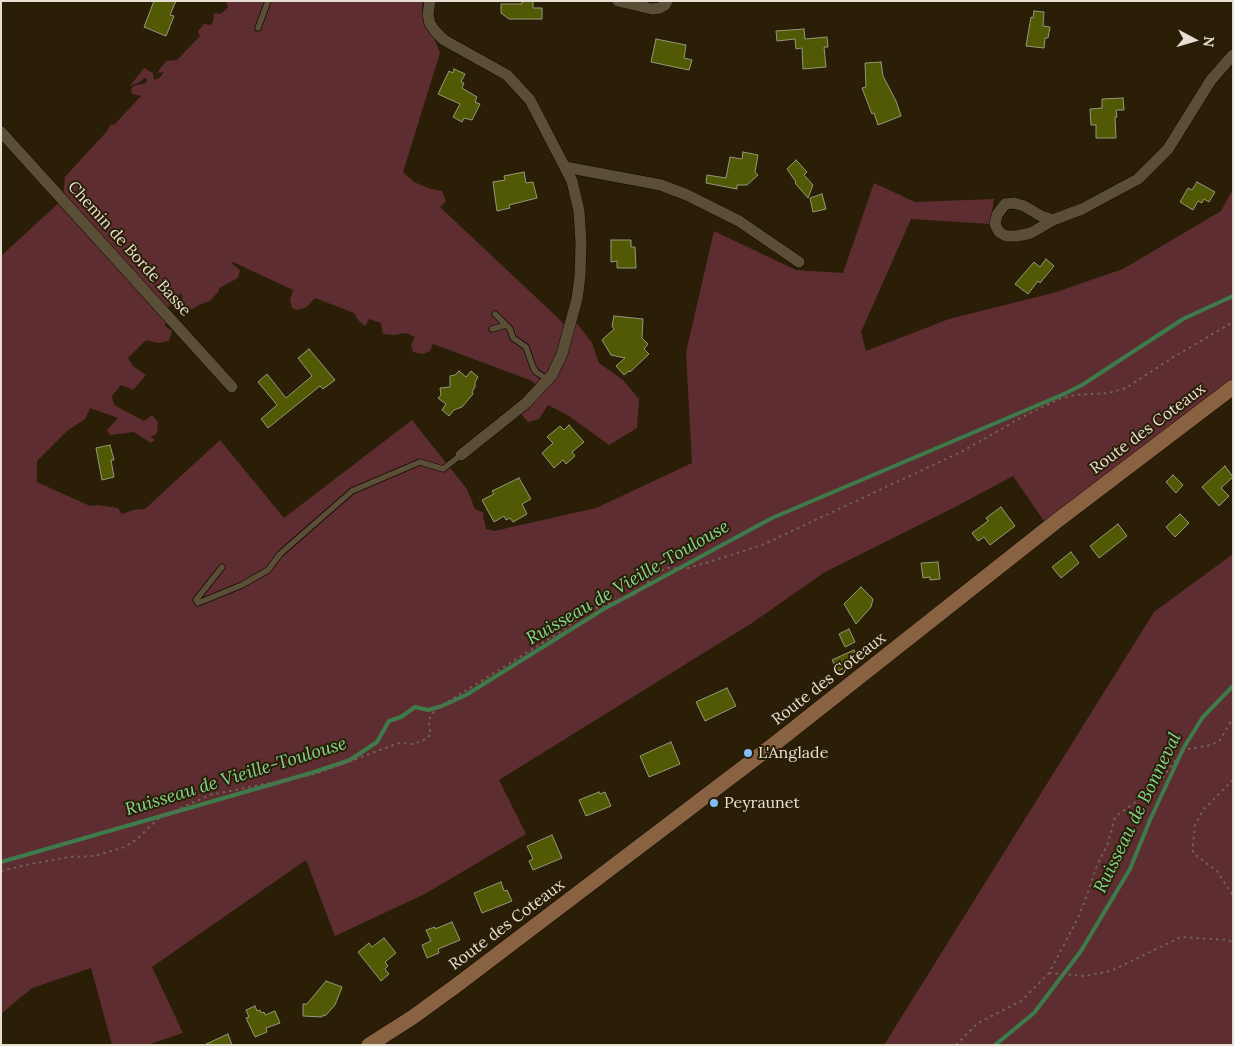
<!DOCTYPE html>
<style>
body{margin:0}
#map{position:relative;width:1234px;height:1046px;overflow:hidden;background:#2a1e07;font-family:Lora,serif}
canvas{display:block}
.frame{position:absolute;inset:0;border:2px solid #e7e0d2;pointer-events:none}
.north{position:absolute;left:1169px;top:15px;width:50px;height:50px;-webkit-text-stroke:4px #2a1e07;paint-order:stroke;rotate:96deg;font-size:14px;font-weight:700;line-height:20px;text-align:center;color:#e7e0d2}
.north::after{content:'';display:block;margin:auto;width:18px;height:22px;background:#e7e0d2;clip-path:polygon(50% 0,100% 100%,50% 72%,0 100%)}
</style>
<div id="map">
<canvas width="1234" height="1046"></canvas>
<div class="frame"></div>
<div class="north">N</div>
</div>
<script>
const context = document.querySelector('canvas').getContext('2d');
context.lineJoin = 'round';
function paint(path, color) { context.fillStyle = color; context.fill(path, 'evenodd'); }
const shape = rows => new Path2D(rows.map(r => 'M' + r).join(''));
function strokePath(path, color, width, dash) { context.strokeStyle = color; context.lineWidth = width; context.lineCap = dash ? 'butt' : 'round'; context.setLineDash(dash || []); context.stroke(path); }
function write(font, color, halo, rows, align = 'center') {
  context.font = font + ' Lora,serif'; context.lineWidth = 4; context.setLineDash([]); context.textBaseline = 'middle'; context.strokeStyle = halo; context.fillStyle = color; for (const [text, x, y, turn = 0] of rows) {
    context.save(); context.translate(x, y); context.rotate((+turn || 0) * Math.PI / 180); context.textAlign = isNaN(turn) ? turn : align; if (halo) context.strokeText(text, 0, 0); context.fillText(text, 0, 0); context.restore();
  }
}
paint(shape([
 [230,1,423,1,422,8,440,53,403,172,414,182,431,189,442,191,446,201,440,207,559,319,572,333,577,323,592,343,599,363,623,380,639,399,637,428,609,445,569,416,548,405,539,419,528,422,521,414,544,390,530,380,433,344,430,351,422,354,413,352,411,345,415,337,406,333,394,335,383,334,381,323,369,319,365,326,358,320,354,313,315,298,307,307,298,310,292,308,290,300,293,290,233,262,231,263,240,270,238,278,219,288,219,291,210,301,199,305,193,309,182,309,182,293,160,315,169,310,165,326,172,331,169,341,158,343,146,340,128,358,133,366,146,375,133,390,121,385,112,396,114,405,144,421,152,415,158,422,157,433,151,437,155,440,151,443,134,432,110,435,107,430,118,418,90,408,85,419,67,431,37,461,37,482,90,506,97,505,118,508,122,514,133,510,145,509,220,440,284,518,412,420,467,489,475,509,484,513,483,516,486,529,494,531,596,508,692,463,686,352,714,231,796,270,843,273,874,183,915,202,994,199,990,224,911,219,861,332,866,351,949,319,1053,293,1123,269,1221,211,1233,189,1233,379,1113,471,1044,521,1013,476,959,505,825,572,752,623,499,780,526,834,425,894,335,936,306,860,152,967,183,1033,147,1045,112,1045,91,968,32,988,1,1014,1,256,63,199,65,177,107,131,111,124,114,125,141,96,132,94,131,89,134,86,146,83,147,79,145,78,138,83,130,86,144,68,153,73,154,80,159,78,164,72,157,73,166,61,177,60,200,36,198,31,204,24,210,25,213,22,214,13,221,14,228,7,226,3],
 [1233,554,1233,1045,884,1045,1154,612]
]), '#5d2d31');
strokePath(shape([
 [1,862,311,773,350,760,377,742,389,721,401,717,415,707,428,710,442,706,466,695,602,610,772,518,1064,394,1082,385,1183,319,1233,296],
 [995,1045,1034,1013,1081,951,1130,869,1150,820,1184,747,1203,717,1233,686]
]), '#3d7b4b', 4);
const building = shape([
 [154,1,176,1,170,15,174,16,166,36,144,27,154,1],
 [522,1,533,1,533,8,542,8,542,19,509,19,501,13,501,4,522,4,522,1],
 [1034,11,1044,12,1043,26,1050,27,1048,38,1045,38,1044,48,1026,46,1031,17,1033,18,1034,11],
 [804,29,805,39,827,37,828,47,824,47,826,67,803,69,802,48,796,49,795,39,777,41,776,31,804,29],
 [656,39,686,45,684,58,692,60,689,70,651,62,656,39],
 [881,62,883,76,896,101,901,116,878,125,874,113,872,114,862,88,866,87,865,63,881,62],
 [454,69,465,74,461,82,464,83,462,88,477,97,475,102,480,104,472,120,464,118,462,122,453,117,460,104,438,94,449,71,453,73,454,69],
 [1123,98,1124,110,1116,110,1117,117,1115,117,1116,138,1096,138,1096,125,1091,125,1090,109,1102,108,1102,99,1123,98],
 [743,152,758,155,755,172,758,175,747,185,737,185,737,189,706,183,707,175,726,178,730,157,742,159,743,152],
 [796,160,807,172,804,175,813,185,808,198,795,183,796,182,787,169,796,160],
 [524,172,526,183,533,182,537,198,509,205,510,208,497,211,493,182,505,180,504,176,524,172],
 [1197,182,1215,192,1209,202,1204,199,1202,203,1198,201,1193,210,1180,202,1188,188,1192,190,1197,182],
 [822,194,826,209,813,212,810,198,822,194],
 [611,240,631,240,631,247,635,247,636,268,617,268,617,261,611,262,611,240],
 [1046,259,1054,266,1040,283,1038,281,1028,294,1015,284,1034,262,1040,267,1046,259],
 [614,316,643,319,642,338,648,344,644,349,649,354,630,372,629,371,624,375,616,366,625,358,611,355,602,340,614,329,612,326,614,316],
 [309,349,335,380,323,389,320,386,268,428,261,419,277,405,258,382,267,374,286,398,312,376,298,358,309,349],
 [459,371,466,377,471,371,478,377,475,382,475,387,472,392,473,394,462,407,454,410,449,416,442,410,446,404,438,398,441,395,440,388,450,387,450,376,455,375,459,371],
 [569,425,584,442,572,452,575,456,566,464,563,460,554,468,542,453,553,443,547,437,560,426,564,430,569,425],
 [110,445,114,460,111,460,114,477,102,480,96,448,110,445],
 [1225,466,1233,477,1221,488,1229,496,1219,506,1202,487,1225,466],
 [1173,475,1183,485,1176,493,1166,482,1173,475],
 [519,478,531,499,522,504,527,514,513,522,510,518,506,520,504,516,494,522,482,500,494,494,492,491,519,478],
 [1001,507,1015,526,990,545,984,537,978,541,972,533,988,521,986,518,1001,507],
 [1180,514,1189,523,1175,537,1166,527,1180,514],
 [1118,524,1127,536,1099,558,1090,546,1118,524],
 [1071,552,1079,563,1061,578,1052,567,1071,552],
 [938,562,940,579,930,580,930,577,923,578,921,563,938,562],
 [861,587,873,599,871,607,856,624,844,604,861,587],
 [849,629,855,642,845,647,839,634,849,629],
 [854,650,860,661,838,671,832,660,854,650],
 [727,688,736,706,705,721,696,702,727,688],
 [671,742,680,764,649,777,640,756,671,742],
 [599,792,600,794,605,792,611,806,586,816,579,800,599,792],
 [552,835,562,858,533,870,529,861,533,859,527,846,552,835],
 [501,882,504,891,507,890,512,901,482,913,474,893,501,882],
 [452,922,460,940,438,949,439,953,427,958,422,945,431,941,426,930,435,927,435,929,452,922],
 [384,938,396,953,385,962,388,966,385,969,389,974,381,981,358,952,369,943,372,947,384,938],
 [326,981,342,987,335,1005,325,1016,323,1015,322,1017,303,1016,303,1004,307,1004,326,981],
 [255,1006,257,1011,260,1010,261,1013,264,1012,265,1015,275,1011,280,1023,266,1028,267,1032,255,1037,246,1018,249,1017,246,1010,255,1006],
 [228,1034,232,1045,204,1045,228,1034]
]);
paint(building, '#515904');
strokePath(building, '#94997d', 1);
const lane = shape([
 [258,28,268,1],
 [495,314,510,329,513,338,526,347,533,367,536,372,547,379],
 [492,329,506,325],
 [222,567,196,600,198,603,242,585,268,570,280,554,352,491,420,462,443,469,461,455]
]);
const street = shape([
 [430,1,428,14,430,24,436,32,444,40,507,75,530,100,572,181,579,211,581,243,580,276,577,299,562,354,552,375,526,403,461,455],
 [618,1,652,9,660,8,665,5,667,1],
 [1,132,232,387],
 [565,167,661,185,687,195,739,221,799,262],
 [1053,220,1041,216,1024,206,1014,203,1005,204,997,215,995,224,999,232,1006,236,1017,236,1031,233,1053,220,1082,209,1138,179,1168,149,1211,80,1233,55]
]);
const secondary = shape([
 [369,1045,413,1017,457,985,777,742,1058,520,1233,387]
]);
strokePath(lane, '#120800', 7);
strokePath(street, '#120800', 12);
strokePath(secondary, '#120800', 16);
strokePath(shape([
 [1233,780,1203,810,1195,825,1193,844,1193,853,1217,871,1233,896],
 [1,871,30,864,69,857,94,856,122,848,136,840,159,818,210,795,315,774,399,743,414,744,426,739,431,734,429,726,430,717,436,709,565,629,585,612,632,596,645,586,656,572,668,568,688,568,709,562,762,545,961,452,1026,415,1059,399,1074,395,1109,393,1126,388,1172,358,1233,322],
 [1049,973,1085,976,1111,971,1181,937,1227,940,1233,942],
 [956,1045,978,1023,1021,1001,1049,973,1078,918,1087,895,1096,868,1108,843,1115,817,1155,788,1181,753,1188,749,1211,745,1220,740,1233,718]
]), '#6e6450', 2, [2.5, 4]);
strokePath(lane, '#5b4e36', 5.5);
strokePath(street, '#5b4e36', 11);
strokePath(secondary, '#886241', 15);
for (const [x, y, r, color] of [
 [748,753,5,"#80bdfa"],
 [714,803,5,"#80bdfa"]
]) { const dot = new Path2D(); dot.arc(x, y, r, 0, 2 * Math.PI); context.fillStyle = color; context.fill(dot); strokePath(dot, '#2a1e07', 2); }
write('16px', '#e7e0d2', '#2a1e07', [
 ["Chemin de Borde Basse",129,249,48],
 ["Route des Coteaux",1148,429,-37],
 ["Route des Coteaux",829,679,-38],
 ["Route des Coteaux",507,925,-37]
]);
write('16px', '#e7e0d2', '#2a1e07', [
 ["L'Anglade",758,753],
 ["Peyraunet",724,803]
], 'left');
write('italic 18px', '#81d792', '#2a1e07', [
 ["Ruisseau de Vieille-Toulouse",628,583,-30],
 ["Ruisseau de Vieille-Toulouse",236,777,-17],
 ["Ruisseau de Bonneval",1138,813,-64]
]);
</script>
